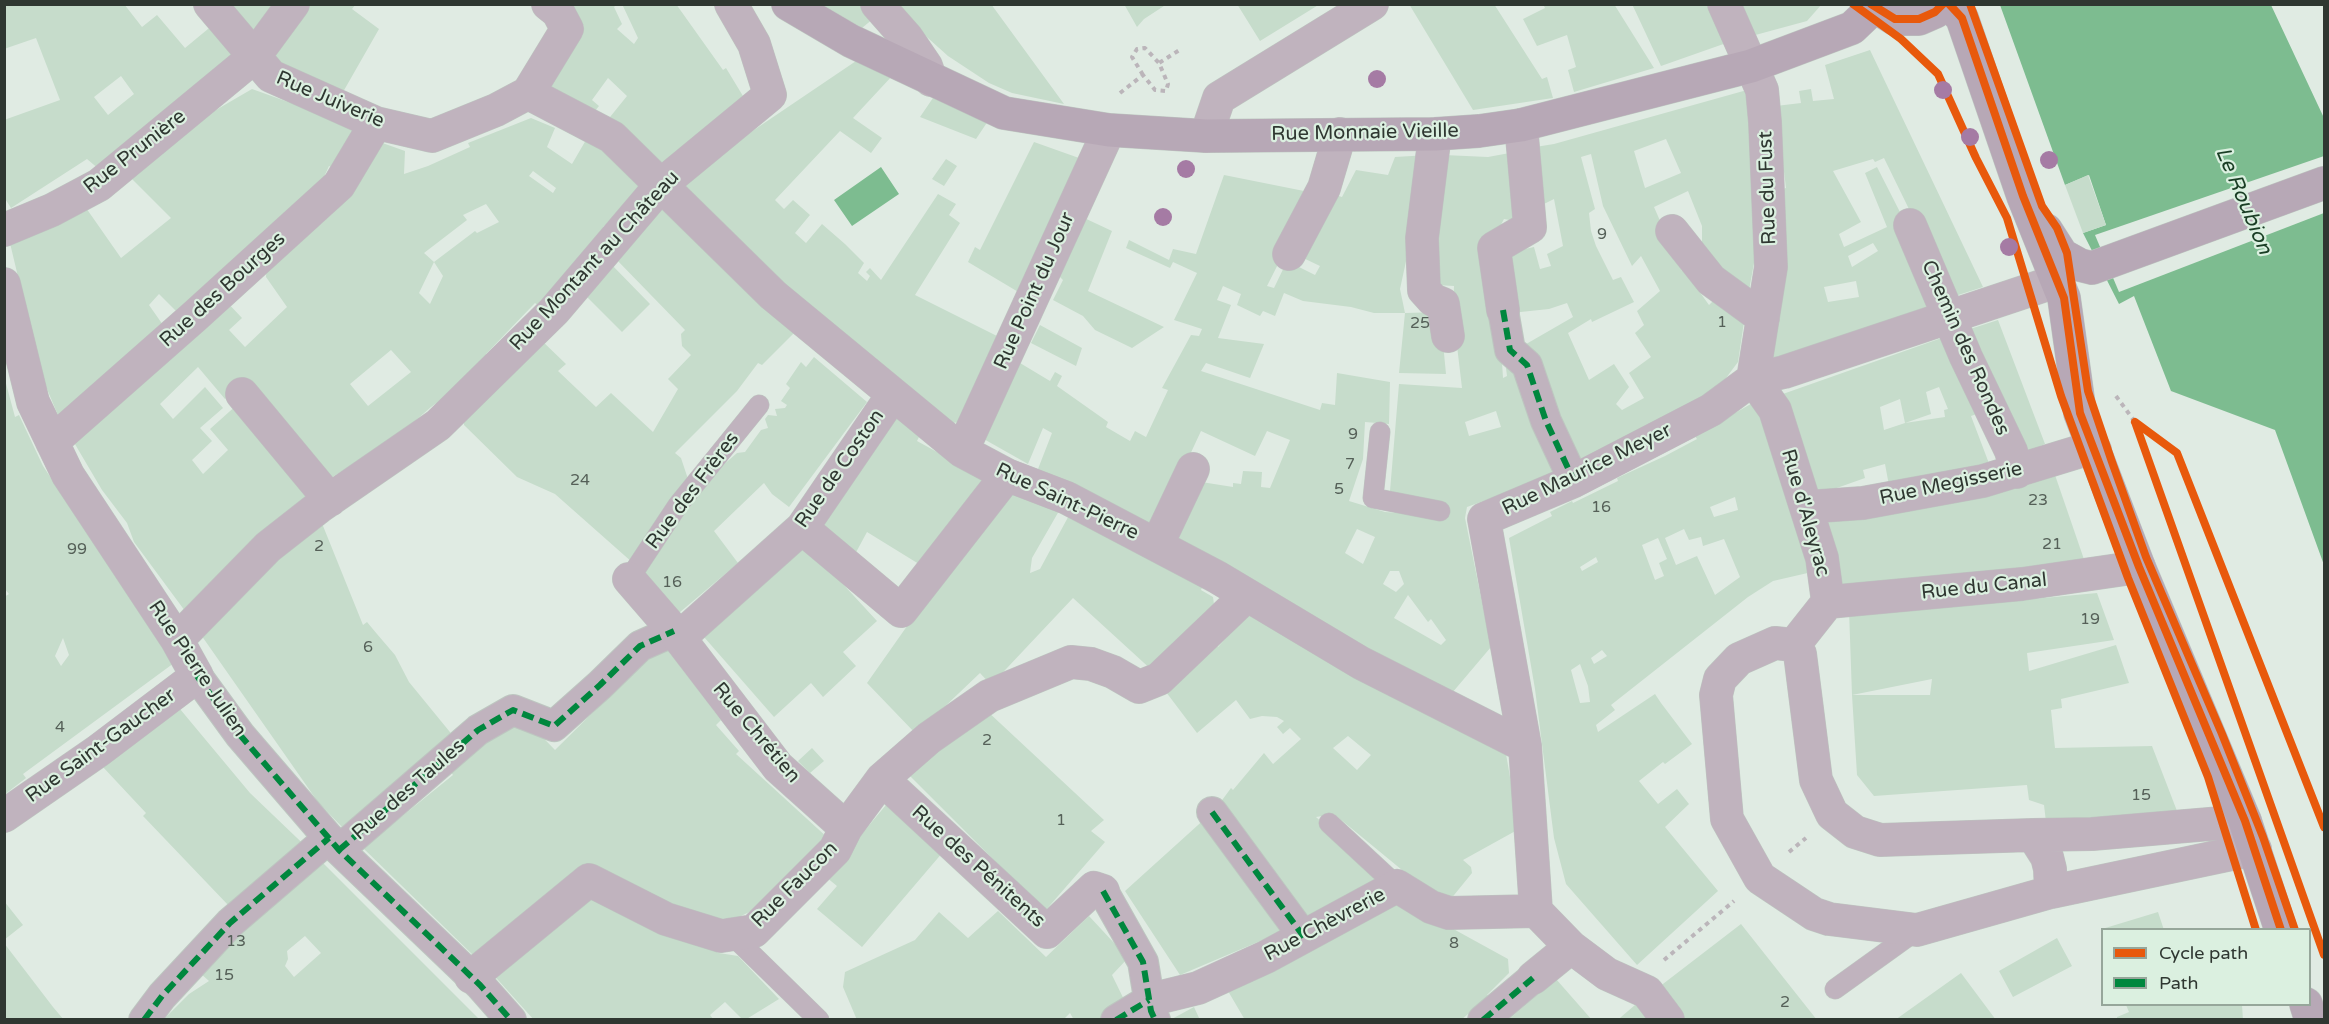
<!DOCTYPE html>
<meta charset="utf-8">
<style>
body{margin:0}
#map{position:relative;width:2329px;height:1024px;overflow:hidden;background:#e0ebe3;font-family:"Varela Round",sans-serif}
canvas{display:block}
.frame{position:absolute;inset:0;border:6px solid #2f3731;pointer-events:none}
.legend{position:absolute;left:2101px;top:928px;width:210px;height:78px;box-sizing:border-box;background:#dbf0e0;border:2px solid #96a69a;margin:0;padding:8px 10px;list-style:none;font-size:18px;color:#2f3731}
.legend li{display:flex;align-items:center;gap:12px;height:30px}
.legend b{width:30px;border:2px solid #96a69a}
</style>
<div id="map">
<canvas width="2329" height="1024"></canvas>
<div class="frame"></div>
<ul class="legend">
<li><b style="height:8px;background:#e8590c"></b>Cycle path</li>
<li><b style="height:8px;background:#00873e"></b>Path</li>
</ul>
</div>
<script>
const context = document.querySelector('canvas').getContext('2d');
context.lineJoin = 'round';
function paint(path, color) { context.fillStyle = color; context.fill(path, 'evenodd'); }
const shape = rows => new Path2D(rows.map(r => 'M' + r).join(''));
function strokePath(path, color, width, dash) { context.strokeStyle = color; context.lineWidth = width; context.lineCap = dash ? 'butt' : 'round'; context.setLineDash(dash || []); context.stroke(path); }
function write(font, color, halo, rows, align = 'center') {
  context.font = font + ' "Varela Round",sans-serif'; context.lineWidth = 4.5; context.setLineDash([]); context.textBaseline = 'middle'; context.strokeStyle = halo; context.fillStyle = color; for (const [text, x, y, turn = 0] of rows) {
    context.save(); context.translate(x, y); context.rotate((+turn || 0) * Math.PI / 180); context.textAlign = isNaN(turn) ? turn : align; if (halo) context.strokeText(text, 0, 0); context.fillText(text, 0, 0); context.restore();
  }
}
paint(shape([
 [2000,5,2271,5,2324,118,2324,565,2275,430,2171,391,2134,296,2119,304,2083,233,2106,225,2089,175,2065,185],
 [881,167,899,194,852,226,834,200]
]), '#7dbc90');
paint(shape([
 [2324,156,2324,213,2119,292,2095,235]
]), '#e0ebe3');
paint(shape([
 [4,4,124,4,142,27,157,15,185,48,214,24,236,51,100,170,87,159,11,208,4,197,4,120,60,100,36,38,4,49],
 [121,76,134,94,108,115,94,97],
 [230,4,282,4,255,34],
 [302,4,356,4,352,9,379,29,339,99,306,84,270,55],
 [565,4,617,4,614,7,622,24,617,29,634,44,638,38,622,4,676,4,723,70,726,68,746,101,663,168,606,122,627,96,608,78,592,100,599,106,590,117,540,87,584,26],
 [821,4,863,4,874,18,862,28],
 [890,4,991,4,1064,104,1012,93,989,83,948,56],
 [1124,4,1167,4,1144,19,1137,27],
 [1237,4,1320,4,1260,41],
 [1409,4,1494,4,1542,79,1547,77,1553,98,1473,110],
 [1543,4,1614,4,1654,68,1574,92,1568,70,1576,67,1567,35,1537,46,1523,19,1545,8],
 [1632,4,1718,4,1732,41,1661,66],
 [1736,4,1822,4,1807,21,1748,37],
 [1870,50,1983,287,1952,297,1884,158,1875,162,1873,159,1833,171,1861,222,1839,234,1844,247,1887,227,1865,173,1877,167,1903,218,1938,303,1774,360,1768,359,1775,191,1786,188,1776,106,1801,103,1799,91,1811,89,1813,101,1834,99,1825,65],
 [1873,243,1878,251,1852,267,1848,256],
 [1856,281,1859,297,1828,302,1824,287],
 [859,59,893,75,853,118,882,138,871,153,840,131,775,200,784,209,793,200,810,215,795,233,806,243,822,224,845,244,864,263,858,273,867,281,870,276,866,272,870,268,881,280,938,194,956,204,949,215,960,223,915,295,999,337,959,422,953,423,819,315,737,240,680,180],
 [252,89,355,126,336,169,329,166,317,192,179,314,159,294,149,305,163,325,60,420,42,377,9,239,84,205,121,258,171,218,128,175,209,114],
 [1747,90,1758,241,1748,296,1702,258,1702,226,1688,191,1654,207,1682,271,1684,270,1709,305,1715,299,1744,322,1738,362,1717,390,1644,429,1530,484,1467,507,1465,518,1491,647,1452,693,1374,652,1170,537,1195,481,1233,487,1233,483,1241,484,1243,471,1262,472,1261,487,1270,488,1290,440,1267,431,1255,456,1201,431,1160,519,1143,525,1038,469,1052,433,1043,428,1028,464,982,438,1020,363,1050,381,1055,372,1062,376,1057,386,1108,422,1106,427,1130,441,1135,431,1146,437,1168,390,1162,388,1191,335,1199,336,1202,329,1174,320,1197,273,1173,262,1170,268,1126,248,1129,240,1169,260,1173,249,1196,254,1224,175,1314,193,1267,286,1274,288,1287,261,1315,275,1320,266,1299,256,1332,194,1342,197,1356,170,1388,175,1395,157,1429,155,1400,289,1405,313,1440,312,1446,374,1399,373,1405,313,1374,313,1351,307,1303,301,1284,293,1275,316,1263,311,1260,316,1237,305,1241,294,1223,286,1217,300,1231,305,1218,338,1264,344,1250,378,1206,363,1201,371,1320,410,1322,403,1335,405,1337,373,1390,382,1389,424,1365,422,1363,459,1349,501,1385,512,1440,516,1407,496,1390,491,1399,384,1462,388,1453,312,1454,286,1437,285,1433,240,1444,155,1488,157,1515,152,1515,221,1504,219,1494,238,1503,378,1507,376,1506,368,1521,362,1521,347,1573,317,1567,303,1549,309,1511,313,1498,255,1534,247,1540,269,1551,266,1547,254,1563,246,1554,199,1536,208,1529,148,1554,144],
 [1666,139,1681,173,1645,188,1634,151],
 [1591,154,1603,206,1632,266,1641,256,1660,291,1637,311,1644,325,1635,333,1651,357,1629,373,1644,398,1622,410,1616,404,1629,387,1614,364,1589,380,1568,333,1591,319,1592,322,1634,302,1621,277,1613,280,1596,246,1591,231,1589,213,1595,209,1581,157],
 [1496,411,1501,427,1469,436,1465,422],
 [1357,529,1375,537,1363,564,1345,553],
 [1390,571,1399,571,1404,584,1396,592,1383,584],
 [1408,595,1428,622,1431,619,1446,640,1441,645,1394,618],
 [935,95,988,121,976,139,920,117],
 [531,118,555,128,547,147,572,164,586,140,652,178,603,227,607,231,539,306,535,303,486,354,490,357,457,388,431,407,391,442,322,483,242,385,225,399,198,367,160,404,173,419,205,387,223,408,200,428,212,441,192,460,203,474,228,450,210,429,239,403,314,490,185,611,134,542,127,523,102,490,69,434,225,300,242,318,229,330,245,347,287,307,266,277,267,261,310,233,332,214,327,210,374,140,405,151,404,174,428,166,470,147,468,143],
 [533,171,556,188,553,193,529,176],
 [486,204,499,222,477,233,475,231,434,262,443,276,430,304,419,293,434,262,424,253,467,220,463,215],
 [391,350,411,372,368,406,350,384],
 [1034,142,1079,158,1020,293,968,262,975,247,980,250],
 [946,159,957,166,944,186,932,179],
 [2088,175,2106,225,2083,233,2065,185],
 [664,204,797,330,762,365,758,363,737,391,675,453,681,458,689,482,633,563,555,494,517,477,464,425,464,409,540,339,566,364,558,371,596,407,611,393,653,432,678,389,668,379,691,355,682,346,681,334,685,330,614,257],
 [1080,216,1112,231,1088,291,1164,327,1132,348,1095,330,1083,316,1053,300,1063,280,1057,274],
 [610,263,650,304,622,332,583,293],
 [1998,320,2045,444,2029,451,1967,330],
 [1040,325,1082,348,1076,366,1031,343],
 [1950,335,1988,410,1971,416,1993,474,1890,491,1885,464,1863,470,1865,478,1817,495,1780,395],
 [1939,387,1948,409,1944,410,1945,417,1905,423,1884,430,1880,407,1900,399,1905,423,1931,414,1926,392],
 [814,357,867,402,789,507,772,494,764,483,714,531,738,563,673,618,640,572,714,473,737,453,745,452,761,430,768,428,765,419,768,415,777,416,775,409,785,408,787,405,781,401,790,388,786,384,801,362,806,367],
 [4,376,15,417,19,415,43,466,174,663,23,774,26,778,4,795,4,597,9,594,4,588],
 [63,638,69,655,61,666,55,656],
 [1756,401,1812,572,1773,581,1748,597,1611,705,1615,710,1596,725,1598,732,1655,694,1661,703,1692,744,1665,764,1663,762,1639,781,1658,804,1677,789,1689,804,1665,827,1718,891,1637,965,1566,884,1554,838,1535,689,1509,538,1552,516,1550,512,1572,501,1573,503,1618,481,1617,478,1665,456,1697,439,1695,436],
 [1735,497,1738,510,1714,517,1710,507],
 [1684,529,1689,540,1701,537,1703,546,1724,539,1740,577,1715,595,1697,556,1676,565,1665,538],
 [1658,538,1667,559,1659,563,1664,576,1655,580,1642,545],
 [1596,557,1598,562,1582,571,1580,567],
 [1602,650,1607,656,1594,664,1591,658],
 [1580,664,1588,686,1590,702,1580,703,1571,670],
 [895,412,921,433,917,441,990,481,927,569,867,532,854,556,822,524],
 [2055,475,2088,571,1839,596,1822,517],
 [1007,484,1059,511,1032,558,1030,573,1040,569,1073,508,1204,583,1201,590,1213,597,1215,612,1155,673,1073,598,991,685,980,673,916,734,867,683],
 [319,516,363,625,367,622,377,634,395,655,409,682,454,737,342,827,318,802,199,632],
 [806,544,877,621,843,652,856,666,823,697,811,683,774,717,704,637],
 [2097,593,2114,640,2027,653,2029,671,2116,645,2129,683,2061,699,2062,708,2051,710,2055,748,2152,746,2177,811,2046,822,2044,805,2029,800,2027,785,1874,796,1857,775,1852,695,1930,695,1932,679,1852,695,1849,610,2022,600],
 [1246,615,1252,616,1506,754,1519,829,1463,860,1471,867,1472,873,1450,900,1436,898,1334,814,1316,817,1383,877,1301,923,1217,807,1231,788,1233,790,1264,753,1273,764,1301,739,1290,728,1283,734,1277,727,1284,721,1277,717,1262,716,1250,719,1236,700,1197,733,1166,692,1216,643,1218,647],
 [1348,736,1371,755,1357,770,1333,748],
 [664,642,682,664,680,666,721,720,716,725,739,751,736,754,829,839,782,896,739,917,704,921,588,864,583,872,475,957,363,848,453,775,451,772,520,714,555,750],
 [180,709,250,793,319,859,480,1020,163,1020,189,994,209,981,200,973,229,906,143,816,146,813,102,766],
 [305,936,321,953,294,977,285,966,288,959,287,951],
 [986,710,1104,820,1091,831,1105,842,1045,911,908,774],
 [812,748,824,761,810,773,798,761],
 [896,793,949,845,862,947,817,909,837,886,826,877],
 [1208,816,1291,928,1180,975,1125,891],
 [592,891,668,926,719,953,738,956,779,999,745,1020,743,1020,725,1002,710,1015,714,1020,534,1020,490,971],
 [1397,898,1508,959,1509,973,1487,995,1489,996,1461,1020,1245,1020,1228,991],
 [4,901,23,925,4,940],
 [998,911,1046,957,1089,916,1128,958,1112,975,1134,1020,1074,1020,1070,1013,1063,1020,857,1020,843,987,845,972,915,940,939,912,968,938],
 [2158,912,2164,930,2102,930,2102,929],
 [1741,924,1817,1020,1686,1020,1659,987],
 [2057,938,2072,966,2013,997,1999,971],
 [4,943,53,1007,64,1020,4,1020],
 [1961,973,1996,1020,1895,1020],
 [1556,979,1592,1020,1508,1020],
 [1642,999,1659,1020,1618,1020,1621,1017],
 [2126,1005,2242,1005,2243,1020,2117,1020,2117,1017,2129,1012],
 [1194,1007,1200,1020,1170,1020]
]), '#c6dccb');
const service = shape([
 [1380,432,1373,498,1440,511],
 [629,579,678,505,759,405],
 [1329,823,1397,886],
 [731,934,819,1020],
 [1835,989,1917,930]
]);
const pedestrian = shape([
 [1503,310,1510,350,1527,365,1546,421,1574,481],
 [197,676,240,735,339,850,480,985,511,1020],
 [1212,812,1304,937],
 [339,850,478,730,513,710,554,726,600,685,640,646,674,631],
 [1103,891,1143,962,1151,1011,1155,1020],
 [144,1020,162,996,230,923,329,838],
 [1116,1020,1149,1000],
 [1483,1020,1533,978]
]);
const minor = shape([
 [210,4,271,76,376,123,432,136,496,110,528,93],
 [877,4,907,38,926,66,931,80],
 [1724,4,1762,90,1765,122,1771,267,1753,379],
 [528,93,612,137,773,295,962,451,1007,475,1067,498,1217,577,1361,663,1525,746],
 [528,93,567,29,558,12,548,4],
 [1435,134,1422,238,1424,290,1433,300,1443,304,1448,336],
 [1206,136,1219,98,1372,4],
 [1910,225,1966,357,2011,451,2017,472],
 [4,230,52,210,99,185,254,57,293,4],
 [1672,231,1711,280,1763,318],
 [1289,254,1324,188,1340,134],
 [4,284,33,402,68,475,177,640,197,676,98,751,4,816],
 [1503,310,1494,248,1530,227,1521,125],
 [1753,379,1775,410,1822,558,1828,602,1794,645],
 [242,394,330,500],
 [52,442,195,316,339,185,376,123],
 [962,451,1109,130],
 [1806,507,1863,503,1983,481,2081,451,2095,450],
 [802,528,901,611,1007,475],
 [1157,545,1193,469],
 [629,579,674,631,778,767,846,828],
 [1828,602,2022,584,2139,567],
 [679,638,802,528,892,396],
 [177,640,268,547,319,507,438,425,554,311,662,184,770,95,754,44,731,4],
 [882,779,1047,932,1094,888,1103,891],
 [2033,835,2092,834,2245,821],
 [2051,892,2050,869,2047,857,2033,835,1880,840,1855,832,1832,814,1816,780,1800,654,1794,645,1775,643,1739,659,1720,679,1716,695,1727,819,1760,878,1814,914,1829,919,1917,930,2051,892,2255,849],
 [1536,911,1525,746,1484,519,1574,481,1711,410,1753,379,1784,372,2057,281],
 [1536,911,1571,947,1607,974,1647,992,1668,1020],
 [471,977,589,880,666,919,721,936,754,931,835,850,846,828,882,779,929,738,989,696,1071,662,1091,664,1113,672,1139,687,1159,679,1247,595],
 [1533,978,1571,947],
 [1149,1000,1198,988,1266,957,1397,886,1431,907,1449,913,1536,911]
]);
const secondary = shape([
 [788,4,851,41,1004,113,1109,130,1206,136,1435,134,1479,131,1521,125,1751,66,1852,28,1873,8],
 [1871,4,1895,19,1919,19,1935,12,1943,4],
 [1949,4,1962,18,2023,196,2064,298,2080,413,2139,567,2245,821,2281,930],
 [2046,230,2062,255,2080,265,2092,268,2324,183],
 [2306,1004,2311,1020]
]);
strokePath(service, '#bdc6c0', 21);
strokePath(pedestrian, '#bdc6c0', 32);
strokePath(minor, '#bdc6c0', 34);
strokePath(secondary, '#bdc6c0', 34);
strokePath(shape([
 [1143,75,1132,57,1137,49,1145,48,1159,63],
 [1120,93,1143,75,1155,90,1166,91,1168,84,1159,63,1181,49],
 [2116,396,2135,422],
 [1789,852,1806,838],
 [1664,960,1734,901]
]), '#bbb5ba', 4, [4.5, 4.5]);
strokePath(service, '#c0b3be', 20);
strokePath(pedestrian, '#c0b3be', 30);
strokePath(minor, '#c0b3be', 33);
strokePath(secondary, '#b7a8b6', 33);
strokePath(shape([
 [1503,310,1510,350,1527,365,1546,421,1574,481],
 [197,676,240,735,339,850,480,985,511,1020],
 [1212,812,1304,937],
 [339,850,478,730,513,710,554,726,600,685,640,646,674,631],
 [1103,891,1143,962,1151,1011,1155,1020],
 [144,1020,162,996,230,923,329,838],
 [1116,1020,1149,1000],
 [1483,1020,1533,978]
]), '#00873e', 6, [12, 6]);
strokePath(shape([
 [1853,4,1901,39,1938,74,1976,158,2007,218,2061,396,2128,578,2208,777,2256,930],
 [1871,4,1895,19,1919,19,1935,12,1943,4],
 [1949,4,1962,18,2023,196,2064,298,2080,413,2139,567,2245,821,2281,930],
 [1970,4,2042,206,2057,228,2067,253,2088,391,2112,462,2146,557,2222,734,2263,837,2295,930],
 [2135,422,2324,955],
 [2135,422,2177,453,2324,827]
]), '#e8590c', 8);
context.fillStyle = '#a57ba4';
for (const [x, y] of [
 [1377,79],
 [1943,90],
 [1970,137],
 [2049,160],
 [1186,169],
 [1163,217],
 [2009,247]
]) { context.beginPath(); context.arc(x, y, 9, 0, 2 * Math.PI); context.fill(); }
write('16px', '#556058', null, [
 ["9",1602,235],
 ["1",1722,323],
 ["25",1420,324],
 ["9",1353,435],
 ["7",1350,465],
 ["24",580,481],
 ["5",1339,490],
 ["23",2038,501],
 ["16",1601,508],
 ["21",2052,545],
 ["2",319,547],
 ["99",77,550],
 ["16",672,583],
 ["19",2090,620],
 ["6",368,648],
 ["4",60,728],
 ["2",987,741],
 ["15",2141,796],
 ["1",1061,821],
 ["13",236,942],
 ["8",1454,944],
 ["15",224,976],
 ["2",1785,1003]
]);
write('20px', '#2f3731', '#dbf0e0', [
 ["Rue Juiverie",330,100,23],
 ["Rue Monnaie Vieille",1365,133,-1],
 ["Rue Prunière",135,152,-38],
 ["Rue du Fust",1768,188,-92],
 ["Rue Montant au Château",595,261,-47],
 ["Rue des Bourges",223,290,-42],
 ["Rue Point du Jour",1035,291,-66],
 ["Chemin des Rondes",1965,348,66],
 ["Rue de Coston",840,469,-55],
 ["Rue Maurice Meyer",1587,470,-26],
 ["Rue Megisserie",1951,484,-12],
 ["Rue des Frères",693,491,-53],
 ["Rue Saint-Pierre",1067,502,25],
 ["Rue d'Aleyrac",1805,513,74],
 ["Rue du Canal",1984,587,-6],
 ["Rue Pierre Julien",197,669,56],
 ["Rue Chrétien",756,733,50],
 ["Rue Saint-Gaucher",101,746,-36],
 ["Rue des Taules",409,790,-41],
 ["Rue des Pénitents",978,867,42],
 ["Rue Faucon",795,885,-45],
 ["Rue Chèvrerie",1325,925,-28]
]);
write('italic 21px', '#1a3e25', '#dbf0e0', [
 ["Le Roubion",2243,201,67]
]);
</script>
